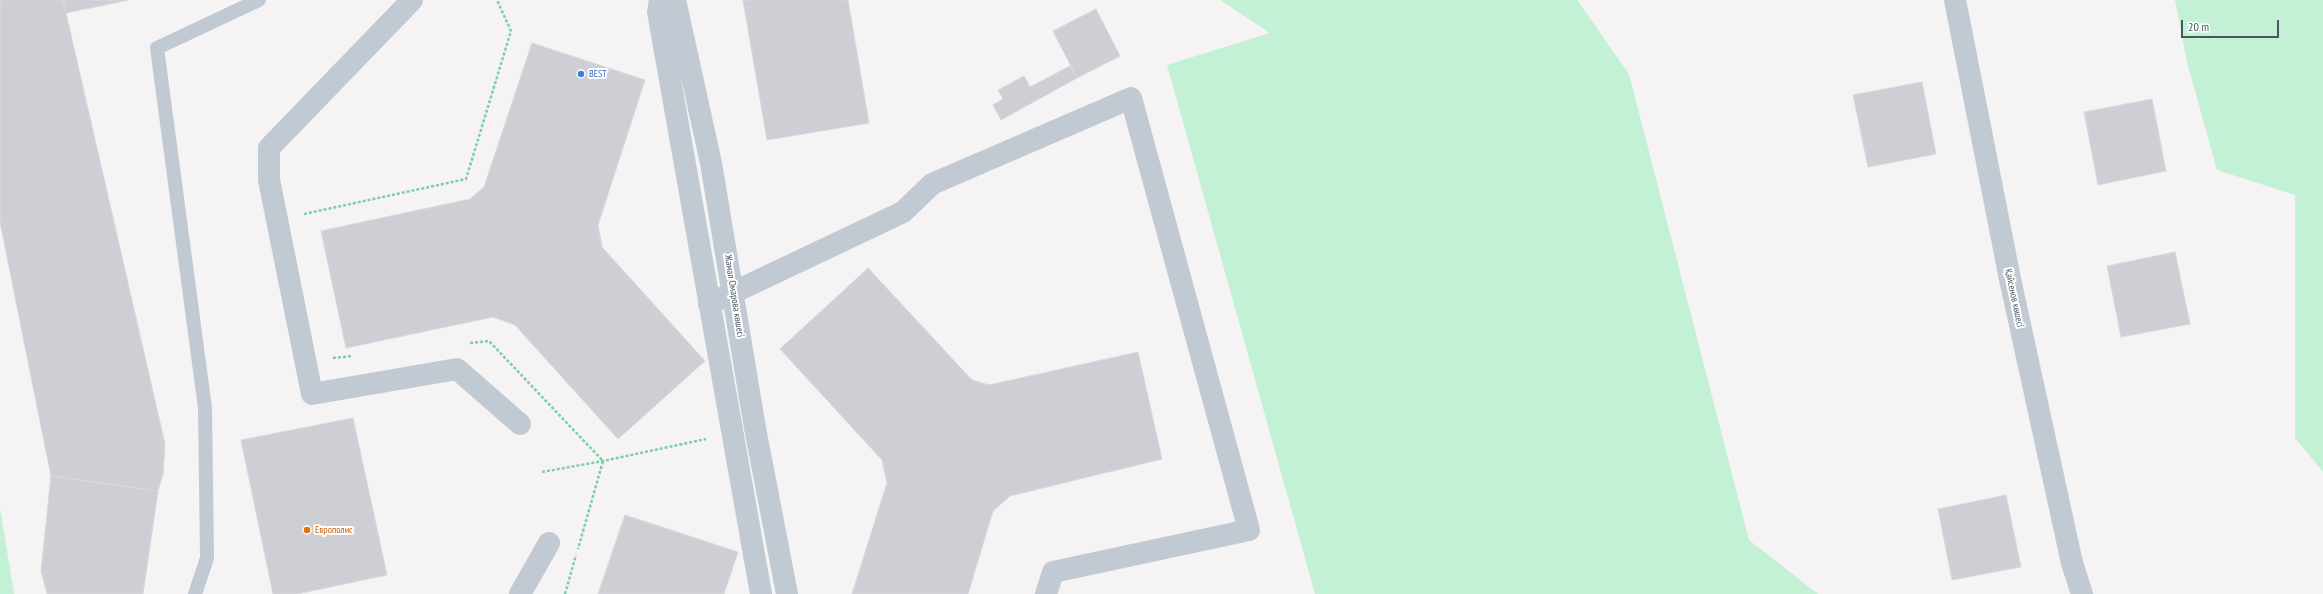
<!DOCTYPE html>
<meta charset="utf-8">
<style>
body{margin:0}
#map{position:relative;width:2323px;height:594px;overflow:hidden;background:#f5f3f3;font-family:"PT Sans Narrow",sans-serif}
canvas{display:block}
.scale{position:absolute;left:2181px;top:20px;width:98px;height:18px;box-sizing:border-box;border:2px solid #4a5661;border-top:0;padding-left:5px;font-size:12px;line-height:14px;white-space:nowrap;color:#4a5661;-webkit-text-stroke:3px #fff;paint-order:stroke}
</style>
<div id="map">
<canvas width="2323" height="594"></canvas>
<div class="scale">20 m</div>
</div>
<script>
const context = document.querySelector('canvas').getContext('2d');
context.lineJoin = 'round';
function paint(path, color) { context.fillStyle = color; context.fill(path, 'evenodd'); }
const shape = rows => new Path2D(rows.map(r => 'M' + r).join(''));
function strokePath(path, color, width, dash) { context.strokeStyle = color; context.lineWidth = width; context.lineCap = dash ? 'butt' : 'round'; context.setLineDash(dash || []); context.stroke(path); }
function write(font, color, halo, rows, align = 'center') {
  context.font = font + ' "PT Sans Narrow",sans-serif'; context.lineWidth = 4; context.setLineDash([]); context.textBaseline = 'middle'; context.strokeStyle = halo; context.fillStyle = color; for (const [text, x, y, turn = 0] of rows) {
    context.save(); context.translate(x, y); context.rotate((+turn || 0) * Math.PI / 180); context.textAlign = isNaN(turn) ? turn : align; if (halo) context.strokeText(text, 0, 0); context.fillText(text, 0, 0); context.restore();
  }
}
paint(shape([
 [1220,0,1577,0,1629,74,1749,540,1818,594,1315,594,1167,65,1270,33],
 [2175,0,2323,0,2323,472,2295,438,2295,195,2217,170,2187,62],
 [0,508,14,594,0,594]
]), '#c3f1d5');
const building = shape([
 [0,0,63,0,165,444,163,474,158,491,51,476,0,222,0,0],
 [63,0,129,0,66,13,63,0],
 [743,0,848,0,869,123,767,140,743,0],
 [1096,9,1120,56,1077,78,1053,31,1096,9],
 [532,43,645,80,598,225,602,247,705,361,618,439,515,325,493,317,346,348,321,231,470,199,484,187,532,43],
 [1070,66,1077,78,1001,120,993,105,1003,99,998,90,1024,76,1030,87,1070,66],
 [1922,82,1936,154,1868,167,1853,95,1922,82],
 [2152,99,2166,171,2098,185,2084,112,2152,99],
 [2175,252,2190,324,2121,337,2107,266,2175,252],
 [868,268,972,380,989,385,1138,352,1162,459,1010,496,993,511,968,594,852,594,887,483,882,460,780,349,868,268],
 [353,418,387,575,297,594,273,594,241,440,353,418],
 [51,476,158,491,143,594,47,594,41,571,51,476],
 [2006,495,2021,567,1952,580,1938,509,2006,495],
 [625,515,738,552,724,594,598,594,625,515]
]);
paint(building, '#cdcfd5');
strokePath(building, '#d7d9de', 1);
strokePath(shape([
 [304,214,466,179,511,31,497,0],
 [470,343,489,341,603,461,578,549],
 [333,358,352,356],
 [542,472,603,461,706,439],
 [565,594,576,555]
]), '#7ad0a6', 2.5, [3, 2]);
strokePath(shape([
 [195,594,207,558,205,408,157,48,259,0]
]), '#c1cad2', 14);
strokePath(shape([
 [412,0,269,148,269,180,312,394,457,369,520,424],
 [660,0,658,12,761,594],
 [675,0,711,163,755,428,787,594],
 [1955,0,2010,279,2072,563,2082,594],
 [709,304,903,212,932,184,1131,98,1249,530,1053,572,1046,594],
 [520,594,549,543]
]), '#c1cad2', 22);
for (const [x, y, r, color] of [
 [581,74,4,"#3f7fe0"],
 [307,530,4,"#e8710a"]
]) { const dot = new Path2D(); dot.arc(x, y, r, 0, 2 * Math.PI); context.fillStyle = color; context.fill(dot); strokePath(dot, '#fff', 1.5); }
write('10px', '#366cbe', '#fff', [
 ["BEST",589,74]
], 'left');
write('10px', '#4a5661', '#fff', [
 ["Жамал Омарова көшесі",734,296,81],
 ["Қайсенов көшесі",2014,298,78]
]);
write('10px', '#c56008', '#fff', [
 ["Европолис",315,530]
], 'left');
</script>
